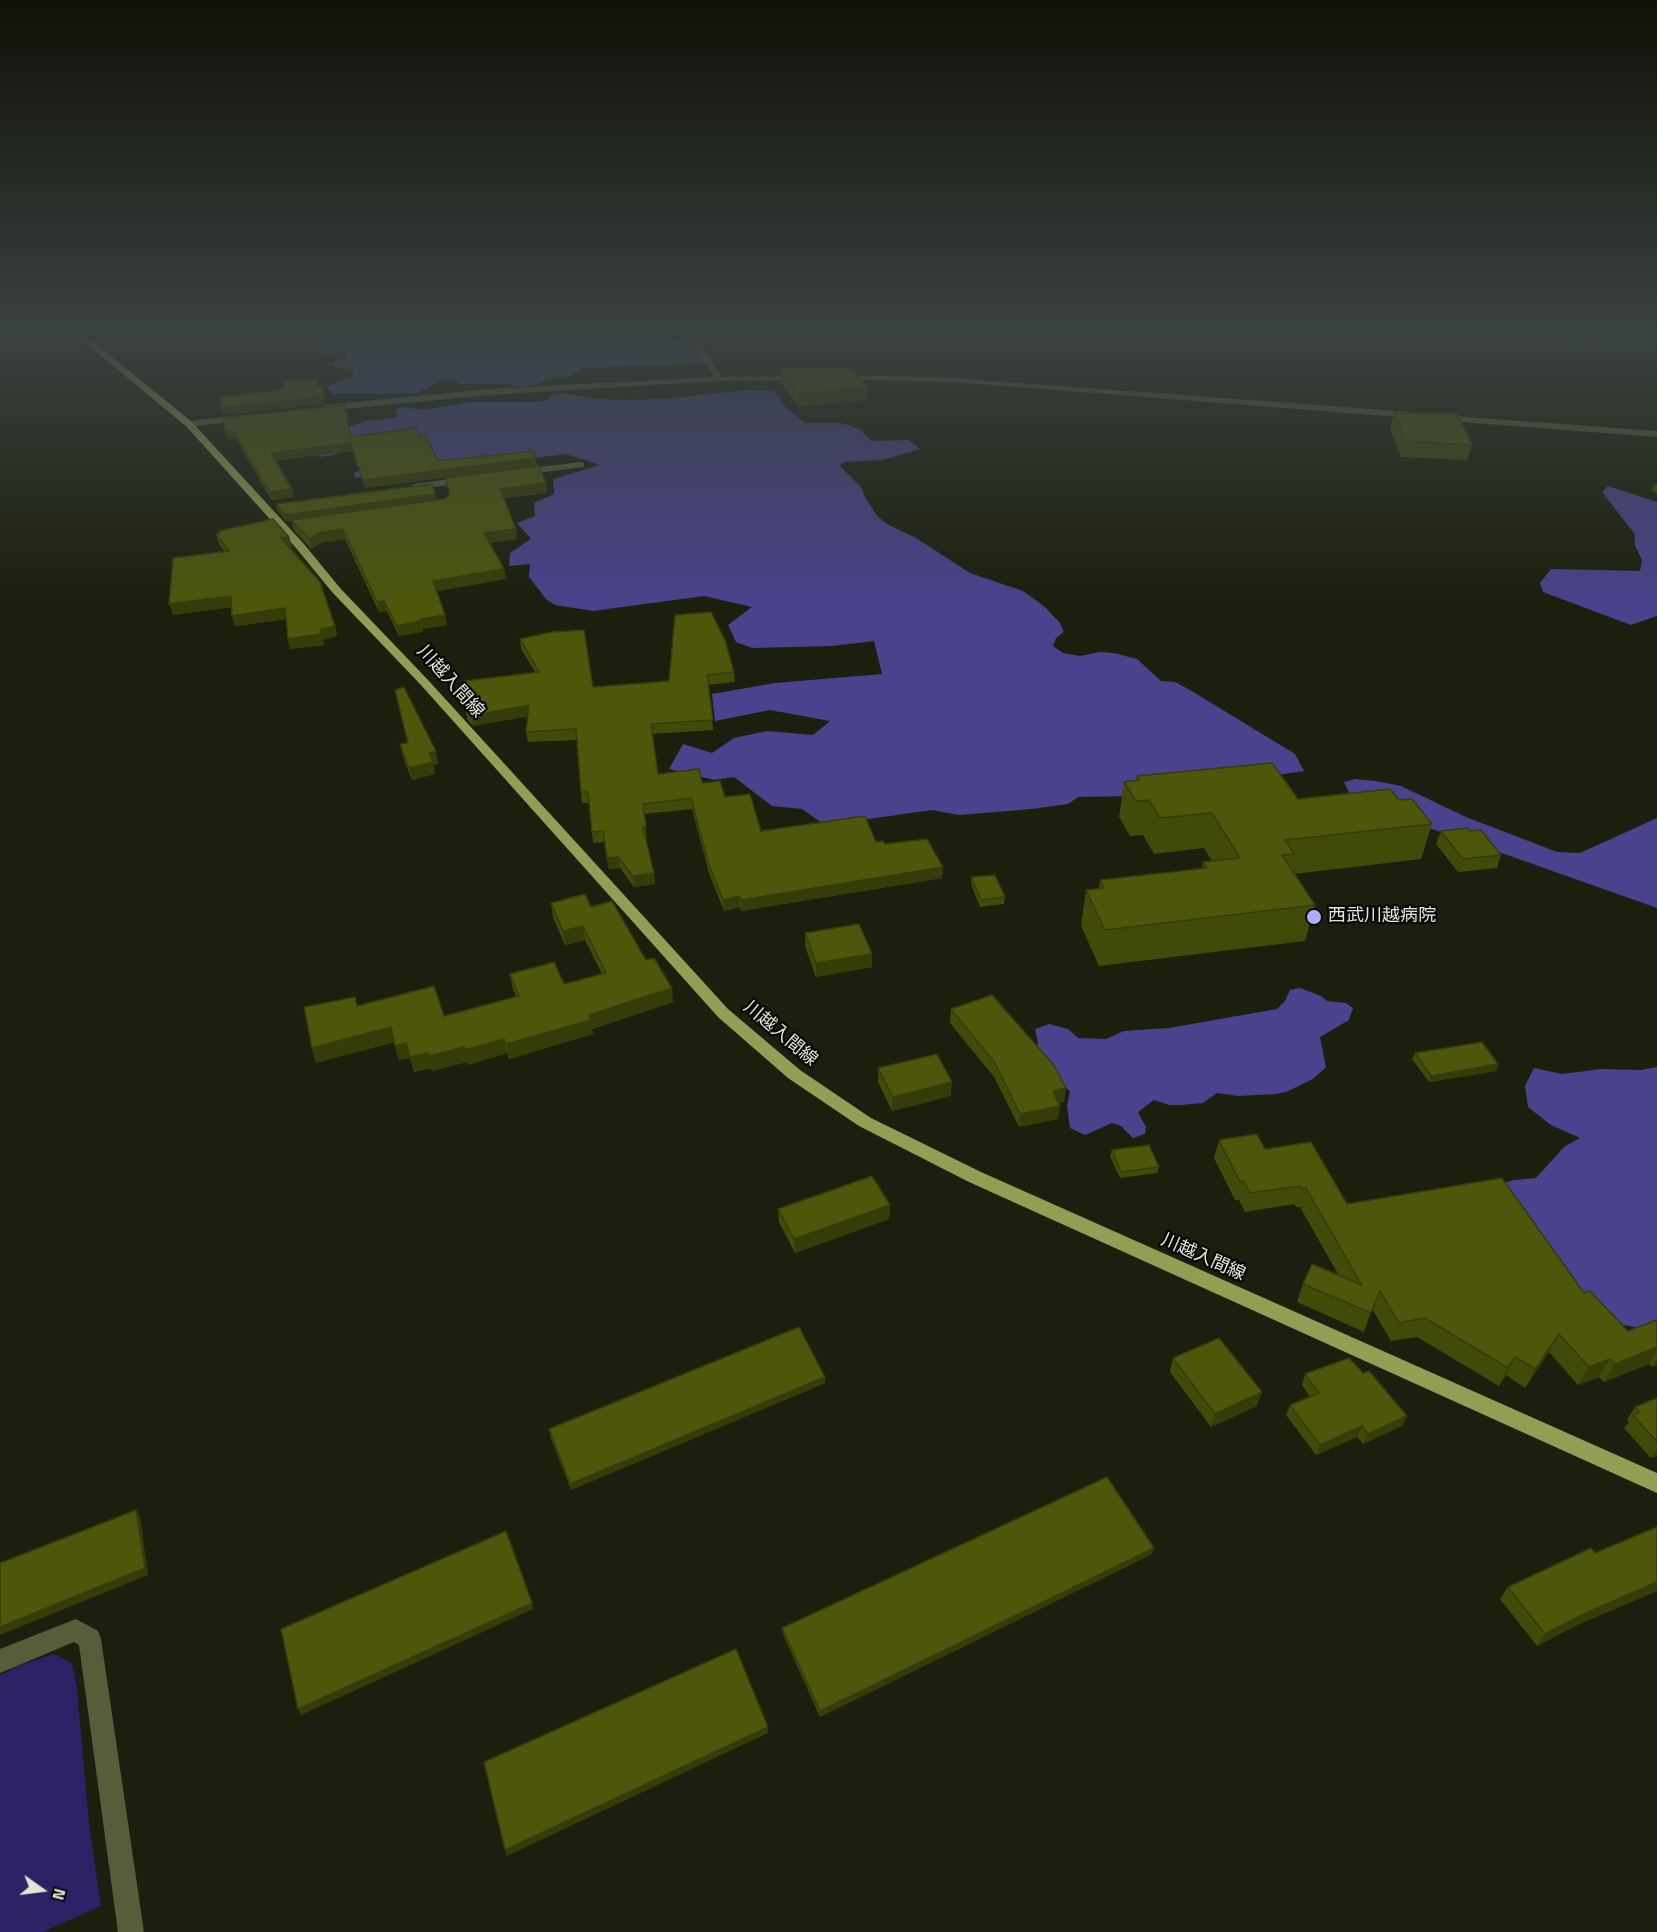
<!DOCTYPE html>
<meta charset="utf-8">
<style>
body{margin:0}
#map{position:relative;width:1657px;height:1932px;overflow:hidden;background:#1c1f0d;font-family:"Titillium Web",sans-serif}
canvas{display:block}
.north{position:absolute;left:12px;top:1860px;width:60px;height:60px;-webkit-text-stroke:4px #070803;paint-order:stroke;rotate:104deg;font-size:16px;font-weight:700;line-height:24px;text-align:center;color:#e3e5d9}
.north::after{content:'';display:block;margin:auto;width:21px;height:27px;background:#e3e5d9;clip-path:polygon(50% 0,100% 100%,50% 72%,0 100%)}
</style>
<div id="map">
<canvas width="1657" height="1932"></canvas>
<div class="north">N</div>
</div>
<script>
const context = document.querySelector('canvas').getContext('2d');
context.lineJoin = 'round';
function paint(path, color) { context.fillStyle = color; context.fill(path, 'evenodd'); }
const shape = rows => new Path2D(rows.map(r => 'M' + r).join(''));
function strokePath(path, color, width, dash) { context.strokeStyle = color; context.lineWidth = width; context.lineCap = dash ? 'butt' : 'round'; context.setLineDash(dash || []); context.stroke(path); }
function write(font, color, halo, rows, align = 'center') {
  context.font = font + ' "Titillium Web","Noto Sans JP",sans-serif'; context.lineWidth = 4.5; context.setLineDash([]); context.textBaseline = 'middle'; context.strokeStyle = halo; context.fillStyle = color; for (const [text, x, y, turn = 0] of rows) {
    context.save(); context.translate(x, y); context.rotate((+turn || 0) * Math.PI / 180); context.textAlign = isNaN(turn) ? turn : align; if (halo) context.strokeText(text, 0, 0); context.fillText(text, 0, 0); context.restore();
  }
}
paint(shape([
 [54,1654,72,1663,77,1688,89,1824,101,1906,43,1932,0,1932,0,1675,23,1664]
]), '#2a2264');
paint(shape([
 [322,336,672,336,671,340,705,350,714,360,701,364,583,368,569,377,558,377,534,385,521,387,507,384,460,384,452,378,440,380,418,393,332,394,327,386,353,376,351,369,337,368,331,364,345,358,344,353,319,354],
 [747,390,773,391,780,397,783,405,805,423,842,423,861,430,871,441,909,440,920,449,883,460,844,462,840,466,861,487,865,497,877,516,887,524,916,538,970,573,1023,591,1045,607,1060,623,1064,632,1056,638,1053,646,1063,653,1080,656,1100,652,1114,653,1137,659,1161,681,1175,682,1190,690,1295,754,1304,771,1133,796,1078,797,1068,804,1032,809,959,815,932,810,825,825,802,809,772,806,734,777,714,780,669,769,683,744,712,753,734,738,767,731,813,735,830,721,770,710,715,721,712,694,775,683,882,674,874,641,832,646,752,648,736,642,728,625,752,607,704,596,593,611,555,605,546,599,529,577,530,564,509,566,510,553,531,539,517,523,535,516,534,503,554,494,553,479,600,465,566,454,367,478,354,477,354,473,364,468,363,436,349,436,345,450,334,455,319,457,315,453,331,429,352,426,365,421,388,419,398,416,396,410,402,407,423,410,470,402,534,402,549,400,550,395,561,393,596,399,626,400,665,399],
 [1608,486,1657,502,1657,616,1631,625,1543,592,1540,583,1551,569,1640,571,1642,560,1635,545,1634,533,1602,492],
 [1355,779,1376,781,1401,786,1466,817,1557,852,1580,853,1657,818,1657,908,1448,834,1355,805,1344,782],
 [1300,988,1321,996,1327,1001,1346,1003,1353,1008,1349,1020,1320,1037,1326,1067,1313,1079,1286,1092,1275,1094,1238,1096,1217,1093,1203,1103,1181,1105,1169,1105,1154,1100,1138,1112,1146,1127,1145,1134,1133,1138,1121,1126,1112,1123,1085,1135,1070,1128,1067,1106,1070,1091,1038,1065,1035,1049,1038,1043,1035,1029,1049,1024,1068,1029,1078,1038,1106,1039,1124,1031,1169,1028,1277,1009,1285,1001,1290,990],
 [1657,1067,1657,1328,1649,1330,1608,1322,1491,1187,1514,1180,1536,1178,1564,1147,1580,1138,1551,1125,1528,1107,1525,1086,1534,1068,1562,1074,1600,1069,1641,1070]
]), '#48438c');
paint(shape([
 [689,336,697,336,722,377,801,376,805,378,801,380,719,381,488,395,325,411,321,408,325,405,488,389,714,377,689,336],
 [837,375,953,378,1412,412,1416,415,1412,418,953,382,834,379,834,375,837,375],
 [242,415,245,416,245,420,189,427,185,424,189,421,242,415],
 [1439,415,1657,431,1657,437,1436,420,1435,418,1439,415],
 [581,462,584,463,584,467,521,475,516,472,521,469,581,462],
 [465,477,470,480,468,482,414,490,409,487,414,484,465,477],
 [76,1619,98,1631,101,1639,144,1932,118,1932,79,1645,74,1642,0,1673,0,1649,76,1619]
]), '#575d3b');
paint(shape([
 [77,336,86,336,192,422,304,544,340,588,428,680,728,1009,800,1070,871,1118,981,1172,1657,1473,1657,1493,969,1182,859,1126,788,1078,718,1017,420,684,332,592,296,548,186,426,77,336]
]), '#929e54');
paint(shape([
 [1560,336,1657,336,1657,344,1562,339],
 [781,369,867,386,867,400,799,407,781,383],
 [345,405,350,437,419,436,438,461,537,465,365,488,352,451,275,460,294,497,271,500,236,438,227,439,225,432],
 [1394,413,1472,445,1467,460,1401,457,1390,428],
 [445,478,547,493,503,498,517,539,489,543,504,569,506,579,437,591,447,625,423,629,423,632,399,636,387,611,379,612,345,539,321,543,311,549,294,530,291,520,444,499,449,495],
 [1654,484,1657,484,1657,494,1652,491],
 [435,494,436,499,286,521,277,509,276,504],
 [219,531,289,537,292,547,289,547,335,626,337,636,323,640,324,645,290,649,288,639,286,619,235,626,231,607,173,615,225,552,219,544,216,534,219,533],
 [675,615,734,672,735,682,709,685,713,730,652,734,658,774,702,783,725,797,761,831,885,844,942,878,741,911,740,907,724,911,709,873,692,809,644,814,647,838,645,838,654,873,655,884,634,887,620,868,609,869,604,842,593,843,589,803,582,803,577,740,528,742,526,732,528,716,473,726,467,719,465,709,535,672,521,649,520,639,593,687,669,681],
 [400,744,438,764,433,765,435,774,412,780,403,757],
 [1137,776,1298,799,1399,800,1432,824,1421,859,1294,874,1315,905,1305,941,1099,966,1081,926,1086,890,1099,889,1100,880,1202,869,1203,862,1212,861,1204,848,1154,854,1143,835,1130,836,1119,817,1124,782,1136,780],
 [1441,831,1470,831,1501,855,1497,868,1458,872,1436,844],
 [971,877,1005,897,1004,904,980,907,971,884],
 [551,903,591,907,646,960,673,1002,592,1029,593,1034,509,1059,507,1053,468,1065,467,1062,432,1071,431,1068,414,1072,410,1058,399,1060,394,1042,316,1063,312,1048,357,1006,444,1016,516,997,513,989,510,974,564,984,602,974,585,940,565,945,553,917],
 [805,933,872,967,816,977,805,946],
 [951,1009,1064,1102,1059,1103,1058,1119,1019,1127,994,1077,950,1023],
 [1415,1053,1496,1071,1429,1082,1412,1059],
 [878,1068,951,1096,892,1111,878,1082],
 [1219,1140,1265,1149,1347,1204,1584,1293,1628,1331,1657,1320,1657,1365,1652,1367,1649,1364,1604,1382,1599,1377,1578,1385,1549,1352,1525,1388,1506,1375,1499,1386,1417,1337,1391,1341,1372,1309,1364,1332,1297,1302,1303,1284,1339,1276,1300,1207,1296,1207,1294,1204,1245,1212,1239,1200,1235,1200,1214,1158],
 [1112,1150,1159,1167,1157,1173,1120,1178,1110,1156],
 [890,1205,889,1219,795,1253,779,1222,778,1209],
 [1173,1358,1257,1406,1211,1427,1170,1372],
 [1363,1373,1407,1416,1402,1426,1363,1444,1357,1437,1316,1455,1286,1415,1290,1405,1310,1397,1302,1385,1305,1374],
 [825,1383,571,1490,550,1436,549,1429],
 [1657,1398,1657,1456,1651,1458,1624,1428,1629,1422,1627,1420,1635,1407],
 [1657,1527,1657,1591,1577,1625,1537,1646,1500,1599,1508,1587,1595,1553],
 [1152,1554,820,1717,783,1634,782,1628]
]), '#424a09');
paint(shape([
 [323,386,324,392,325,404,223,415,221,408],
 [867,386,867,400,799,407,799,394],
 [234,431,236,438,227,439,225,432],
 [350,443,352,451,273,461,271,453],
 [536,458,537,465,365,488,363,480],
 [546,483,547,493,501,498,500,489],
 [292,489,294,497,271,500,269,492],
 [435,494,436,499,286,521,285,515],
 [343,529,345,539,321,543,311,549,309,539,318,533],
 [516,529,517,539,486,543,484,533],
 [289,537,292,547,283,548,281,538],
 [504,569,506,579,435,591,433,581],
 [231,596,234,607,173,615,169,604],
 [384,601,387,611,379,612,377,602],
 [285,608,288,619,235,626,232,616],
 [445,615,447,625,423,629,423,632,399,636,397,626,420,619],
 [335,626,337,636,323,640,324,645,290,649,288,639],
 [529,705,531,716,473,726,471,716],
 [436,751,438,764,433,765,435,774,412,780,409,768,429,753],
 [618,857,620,868,609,869,607,858],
 [943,867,942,878,741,911,741,900],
 [654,873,655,884,634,887,633,876],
 [739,896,740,907,724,911,723,900],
 [583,926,585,940,565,945,563,931],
 [872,954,872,967,816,977,816,963],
 [672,988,673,1002,592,1029,593,1034,509,1059,506,1044,589,1015],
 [391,1027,395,1042,316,1063,312,1048],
 [504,1039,507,1053,468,1065,465,1050],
 [406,1043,428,1053,431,1068,414,1072,410,1058,399,1060,395,1046],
 [464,1047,467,1062,432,1071,429,1056],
 [1498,1064,1496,1071,1429,1082,1431,1076],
 [952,1082,951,1096,892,1111,893,1097],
 [1066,1088,1064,1102,1051,1104,1053,1091],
 [1060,1106,1058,1119,1019,1127,1020,1114],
 [890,1205,889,1219,795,1253,794,1239],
 [1559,1334,1549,1352,1525,1388,1535,1369],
 [1657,1347,1657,1350,1649,1364,1604,1382,1615,1364],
 [1515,1357,1506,1375,1499,1386,1508,1368],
 [1610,1359,1599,1377,1578,1385,1589,1367],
 [1657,1359,1657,1365,1652,1367],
 [825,1377,825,1383,571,1490,570,1484],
 [1262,1392,1257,1406,1211,1427,1215,1414],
 [1407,1416,1402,1426,1363,1444,1368,1434],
 [1362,1426,1357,1437,1316,1455,1320,1445],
 [1657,1449,1657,1456,1651,1458],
 [136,1510,140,1516,148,1575,0,1635,0,1627],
 [1154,1548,1152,1554,820,1717,820,1711],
 [1657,1582,1657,1591,1577,1625,1537,1646,1545,1634,1586,1613],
 [532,1603,533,1609,301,1715,298,1709],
 [768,1727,768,1733,507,1856,505,1850]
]), '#363c08');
const building = shape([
 [850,368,867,386,799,394,781,369,850,368],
 [317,379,317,386,323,386,323,397,221,408,220,397,283,390,284,381,317,379],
 [345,405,350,437,416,428,419,436,425,435,438,461,533,451,536,458,363,480,350,443,271,453,292,489,269,492,234,431,225,432,223,418,345,405],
 [1394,413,1457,414,1472,445,1405,441,1394,413],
 [539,466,546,483,500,489,516,529,484,533,504,569,433,581,445,615,420,619,421,621,397,626,384,601,377,602,343,529,318,533,309,539,291,520,444,499,450,494,445,478,539,466],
 [432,484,435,494,285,515,276,504,432,484],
 [273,519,289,537,281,538,320,582,335,626,321,629,321,634,288,639,285,608,232,616,231,596,169,604,173,558,229,551,216,534,220,533,219,531,273,519],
 [711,612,725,640,734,672,707,675,713,720,651,724,658,774,699,769,702,783,720,781,725,797,750,794,761,831,865,816,876,842,883,841,885,844,927,839,943,867,741,900,739,896,723,900,708,862,691,798,643,804,646,827,643,827,654,873,633,876,618,857,607,858,603,831,592,832,588,792,581,792,576,729,526,732,529,705,471,716,465,709,464,681,539,672,520,639,552,632,584,630,593,687,669,681,675,615,711,612],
 [404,687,436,751,429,753,433,762,409,768,400,744,408,743,395,690,404,687],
 [1272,763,1298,799,1390,789,1399,800,1412,799,1432,824,1285,840,1294,854,1282,855,1315,905,1105,930,1086,890,1104,888,1100,880,1207,868,1203,862,1240,858,1212,813,1160,818,1149,800,1136,801,1124,782,1139,780,1137,776,1272,763],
 [1468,828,1470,831,1481,830,1501,855,1463,859,1441,831,1468,828],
 [995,875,1005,897,981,900,971,877,995,875],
 [585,894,591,907,612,901,646,960,654,958,672,988,589,1015,591,1020,506,1044,504,1039,465,1050,464,1047,429,1056,428,1053,410,1057,406,1043,395,1046,391,1027,312,1048,304,1007,355,997,357,1006,434,986,444,1016,519,996,510,974,554,962,564,984,606,973,583,926,563,931,551,903,585,894],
 [859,924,872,954,816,963,805,933,859,924],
 [992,995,1053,1064,1066,1088,1053,1091,1060,1106,1020,1114,995,1063,951,1009,992,995],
 [1482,1042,1498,1064,1431,1076,1415,1053,1482,1042],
 [937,1054,952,1082,893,1097,878,1068,937,1054],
 [1257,1134,1265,1149,1311,1142,1347,1204,1502,1178,1584,1293,1590,1291,1628,1331,1657,1320,1657,1347,1615,1364,1610,1359,1589,1367,1559,1334,1535,1369,1515,1357,1508,1368,1425,1318,1399,1323,1380,1291,1371,1313,1303,1284,1312,1264,1362,1285,1306,1188,1302,1189,1300,1186,1250,1193,1244,1181,1240,1182,1219,1140,1257,1134],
 [1149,1145,1159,1167,1121,1172,1112,1150,1149,1145],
 [872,1176,890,1205,794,1239,778,1209,872,1176],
 [799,1327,825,1377,570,1484,549,1429,799,1327],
 [1219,1338,1262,1392,1215,1414,1173,1358,1219,1338],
 [1349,1358,1363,1373,1369,1371,1407,1416,1368,1434,1362,1426,1320,1445,1290,1405,1319,1393,1305,1374,1349,1358],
 [1657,1398,1657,1442,1633,1415,1640,1412,1635,1407,1657,1398],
 [1107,1477,1154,1548,820,1711,782,1628,1107,1477],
 [136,1510,145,1568,0,1627,0,1563,136,1510],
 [1657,1527,1657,1582,1586,1613,1545,1634,1508,1587,1591,1548,1595,1553,1657,1527],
 [506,1531,532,1603,298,1709,281,1629,506,1531],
 [736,1649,768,1727,505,1850,484,1762,736,1649]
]);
paint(building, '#4d560b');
strokePath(building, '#363c08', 1.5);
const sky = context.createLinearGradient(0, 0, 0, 607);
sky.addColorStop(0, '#0f1107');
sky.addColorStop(0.55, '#3a4240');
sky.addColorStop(1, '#3a424000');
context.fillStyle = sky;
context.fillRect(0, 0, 1657, 607);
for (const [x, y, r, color] of [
 [1314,917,8,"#aeaefb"]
]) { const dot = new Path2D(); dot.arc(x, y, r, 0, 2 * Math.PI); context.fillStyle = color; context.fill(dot); strokePath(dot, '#070803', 2); }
write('18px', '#e3e5d9', '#070803', [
 ["川越入間線",450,682,48],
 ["川越入間線",780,1034,40],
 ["川越入間線",1203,1258,24]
]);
write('18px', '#e3e5d9', '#070803', [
 ["西武川越病院",1328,917]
], 'left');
</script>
